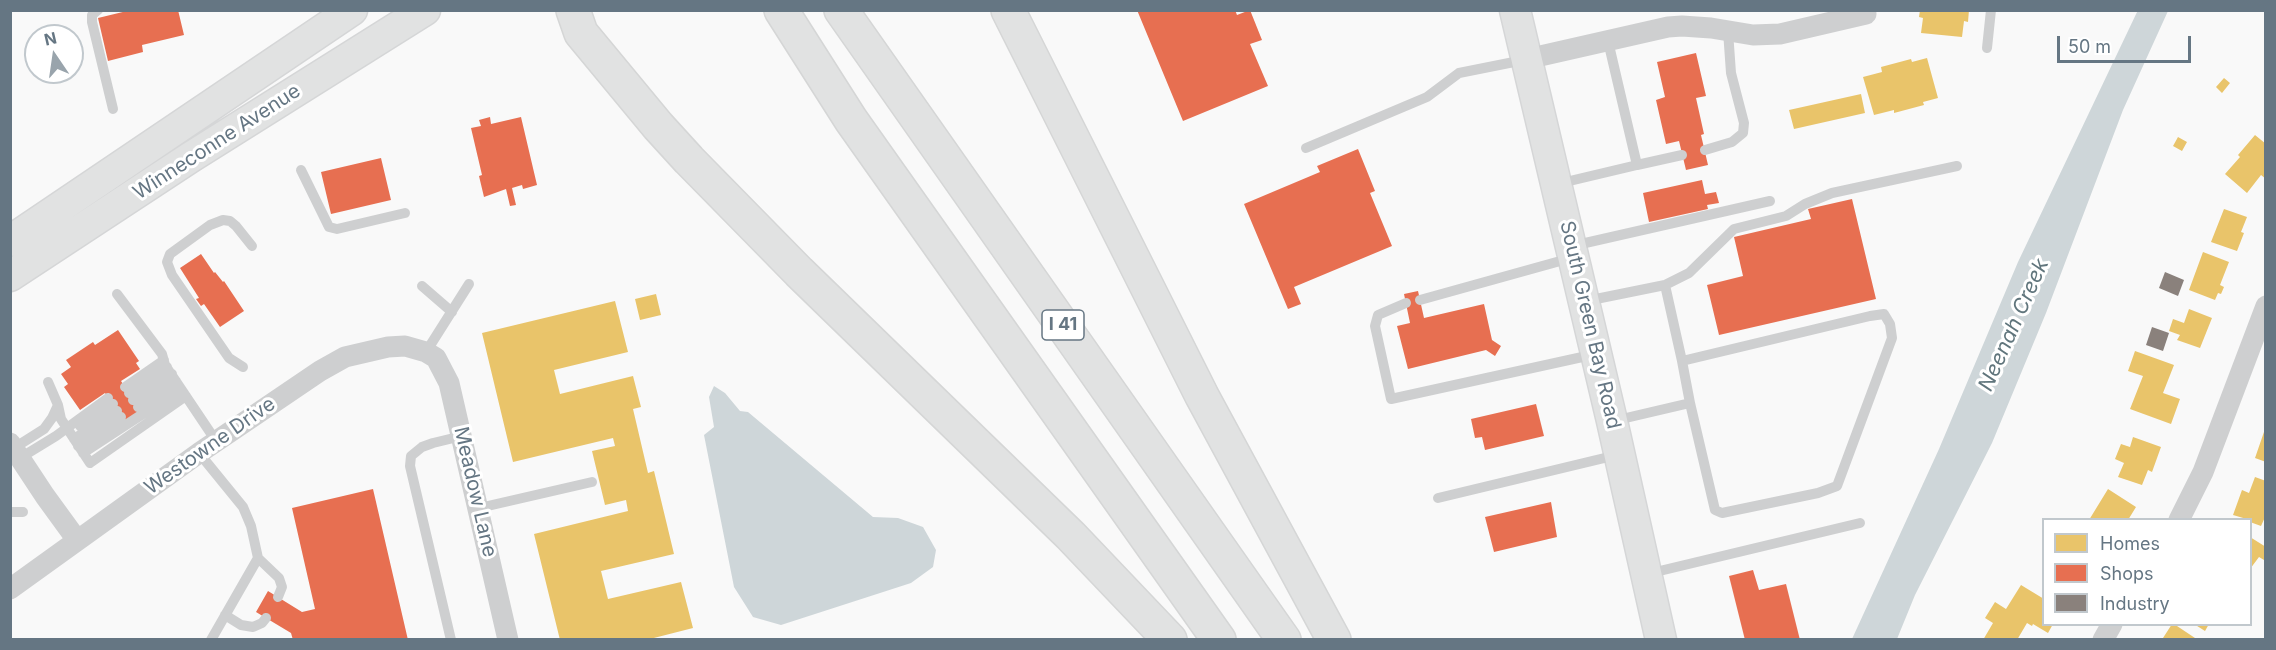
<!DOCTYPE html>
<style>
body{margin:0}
#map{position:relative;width:2276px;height:650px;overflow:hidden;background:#f9f9f9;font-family:Inter,sans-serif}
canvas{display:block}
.frame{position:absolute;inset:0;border:12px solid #657683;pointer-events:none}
.legend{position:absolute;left:2042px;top:518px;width:210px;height:108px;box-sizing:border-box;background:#fff;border:2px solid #c1c8cd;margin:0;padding:8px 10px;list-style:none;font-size:18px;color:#657683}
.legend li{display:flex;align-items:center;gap:12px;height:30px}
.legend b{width:30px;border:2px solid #c1c8cd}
.north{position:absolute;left:24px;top:24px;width:60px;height:60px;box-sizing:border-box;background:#fff;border:2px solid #c1c8cd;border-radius:50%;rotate:347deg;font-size:16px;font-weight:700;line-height:24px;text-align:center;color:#657683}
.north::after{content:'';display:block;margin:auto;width:21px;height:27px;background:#99a4ac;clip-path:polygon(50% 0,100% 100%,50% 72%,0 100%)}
.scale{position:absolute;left:2057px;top:36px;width:134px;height:27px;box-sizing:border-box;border:3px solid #657683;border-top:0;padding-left:8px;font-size:18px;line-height:21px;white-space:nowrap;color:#657683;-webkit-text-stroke:4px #fff;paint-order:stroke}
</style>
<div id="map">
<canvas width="2276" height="650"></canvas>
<div class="frame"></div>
<ul class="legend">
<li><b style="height:16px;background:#e9c46a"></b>Homes</li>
<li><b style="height:16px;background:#e76f51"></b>Shops</li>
<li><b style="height:16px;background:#8a817c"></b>Industry</li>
</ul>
<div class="north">N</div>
<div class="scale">50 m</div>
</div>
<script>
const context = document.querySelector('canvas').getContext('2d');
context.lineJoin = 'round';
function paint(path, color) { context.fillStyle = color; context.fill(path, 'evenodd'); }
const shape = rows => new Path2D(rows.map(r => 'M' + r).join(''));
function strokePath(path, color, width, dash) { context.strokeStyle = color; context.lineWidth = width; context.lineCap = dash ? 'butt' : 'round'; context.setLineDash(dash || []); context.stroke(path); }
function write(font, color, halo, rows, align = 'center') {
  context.font = font + ' Inter,sans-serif'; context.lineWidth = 6; context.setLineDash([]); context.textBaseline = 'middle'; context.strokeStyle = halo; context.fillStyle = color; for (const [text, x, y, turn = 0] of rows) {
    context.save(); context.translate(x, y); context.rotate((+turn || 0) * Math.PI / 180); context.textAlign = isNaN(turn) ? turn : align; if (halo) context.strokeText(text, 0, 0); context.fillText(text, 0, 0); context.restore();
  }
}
paint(shape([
 [2138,10,2168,11,2123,110,2046,313,1992,443,1915,595,1897,639,1852,639,1939,449,2018,262],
 [714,386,725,393,740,411,748,412,873,517,898,518,923,527,936,550,933,567,911,583,781,625,753,617,734,587,704,435,714,427,709,397]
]), '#ced6d9');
paint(shape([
 [1920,10,1969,10,1968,22,1964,21,1962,37,1921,33,1923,18,1919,17],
 [1927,58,1938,98,1923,102,1924,105,1894,113,1894,110,1874,115,1863,77,1882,72,1881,67,1911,59,1912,62],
 [2224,78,2230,83,2222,93,2216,87],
 [1861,94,1865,113,1794,129,1789,110],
 [2255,135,2266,144,2266,179,2261,175,2247,193,2225,174,2240,157,2238,155],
 [2178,137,2187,142,2182,151,2173,146],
 [2224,209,2247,217,2241,232,2244,233,2237,251,2211,242],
 [2203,252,2229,262,2220,285,2224,287,2221,294,2218,293,2215,300,2189,290],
 [656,294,661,315,640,320,635,299],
 [615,301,628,352,554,370,560,394,633,376,641,407,633,409,648,473,654,471,674,554,601,571,608,599,681,582,693,628,646,640,560,640,534,534,628,511,626,500,605,505,592,451,615,446,613,438,513,462,482,333],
 [2189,309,2212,318,2200,348,2177,340,2180,335,2169,331,2173,319,2184,323],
 [2135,351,2174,365,2163,393,2180,399,2171,424,2130,409,2143,376,2128,371],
 [2265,429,2266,429,2266,462,2255,458],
 [2133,437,2161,447,2152,472,2148,470,2142,485,2118,477,2124,463,2115,459,2121,444,2130,447],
 [2255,477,2266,481,2266,515,2261,526,2250,522,2250,520,2233,515,2242,490,2249,493],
 [2108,489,2136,507,2128,520,2089,520],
 [2250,537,2266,547,2264,560,2259,557,2250,569],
 [2021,585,2044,599,2044,624,2053,624,2048,633,2033,624,2032,626,2027,623,2017,640,1983,640,1993,623,1985,618,1995,602,2006,609],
 [2172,624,2174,624,2198,640,2165,640,2163,638],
 [2194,624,2209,624,2205,631]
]), '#e9c46a');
paint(shape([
 [131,10,178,10,184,35,142,45,143,52,108,61,98,18],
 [1137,10,1235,10,1237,15,1250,10,1262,40,1250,44,1268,86,1183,121],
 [1696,53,1706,96,1696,98,1704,134,1701,135,1708,165,1686,170,1679,141,1666,144,1656,100,1665,97,1657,62],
 [490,117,491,124,521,117,537,185,523,189,522,185,512,188,516,205,510,206,506,189,484,197,479,176,482,175,471,128,481,126,479,120],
 [1358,149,1375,191,1370,193,1392,246,1294,287,1301,304,1288,309,1244,204,1320,172,1317,166],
 [381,158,391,200,331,214,321,172],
 [1702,180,1705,194,1716,192,1719,203,1707,205,1708,209,1649,222,1643,193],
 [1852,199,1876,299,1719,335,1707,285,1743,276,1734,237,1811,219,1808,209],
 [201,254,214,273,215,272,223,282,224,281,244,311,220,327,204,304,201,306,196,299,199,298,180,268],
 [1418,291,1424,318,1484,304,1492,340,1501,346,1495,356,1486,350,1408,369,1397,326,1410,323,1404,294],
 [118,330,139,361,136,363,140,369,121,381,141,411,124,422,105,393,80,410,64,387,68,384,61,374,71,367,66,360,93,342,95,345],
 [1536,404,1544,436,1485,450,1482,437,1475,438,1471,419],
 [373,489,408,640,293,640,291,633,256,612,268,591,302,612,315,609,292,508],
 [1551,502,1557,537,1494,552,1485,517],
 [1753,570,1759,590,1786,584,1800,640,1745,640,1729,576]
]), '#e76f51');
paint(shape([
 [2165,272,2184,280,2178,296,2159,288],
 [2152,327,2169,333,2163,351,2146,345]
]), '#8a817c');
const secondary = shape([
 [1515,10,1612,421,1661,640],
 [10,241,352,10],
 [10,276,191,157,425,10]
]);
const motorway = shape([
 [573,10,581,33,658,126,689,160,799,272,1071,536,1170,640],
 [781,10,851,120,1219,640],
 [841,10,1284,640],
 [1008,10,1202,396,1334,640]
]);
strokePath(secondary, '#d5d6d7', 33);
strokePath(motorway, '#d5d6d6', 36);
strokePath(shape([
 [98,10,92,15,92,22,113,109],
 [1987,48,1991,10],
 [1306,148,1427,97,1459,73,1524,60],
 [1705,150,1732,142,1743,133,1744,123,1731,73,1728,31],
 [1637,165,1682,155],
 [301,170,329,227,337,229,405,213],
 [1557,184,1637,165,1608,41],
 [1572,246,1770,201],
 [1665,285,1689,273,1734,229,1786,216,1805,204,1832,193,1957,166],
 [422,286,452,312],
 [117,294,162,354,165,365,216,441],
 [1420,300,1571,258],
 [1586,301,1665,285,1682,361,1690,403,1613,421],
 [1406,303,1378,315,1375,326,1391,399,1596,354],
 [426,352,469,284],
 [1682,361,1870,316,1884,314,1890,324,1892,338,1837,486,1818,493,1722,513,1715,510,1690,403],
 [243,367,229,358,172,275,167,262,170,254,210,225,223,220,230,221,236,226,252,246],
 [48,382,58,405,61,419,90,463,186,396],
 [125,387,164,360],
 [129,393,167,367],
 [133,400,172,374],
 [138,407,176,381],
 [80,426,113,404],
 [74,439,117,411],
 [78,446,121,417],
 [14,448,44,429,52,418,58,405],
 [83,453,181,389],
 [199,453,243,507,251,526,258,558,211,640],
 [20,458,56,436,108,398],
 [1438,498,1617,455],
 [479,508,592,482],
 [10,512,23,512],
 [258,558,279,578,282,587,278,597],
 [1647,574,1860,523],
 [225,615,241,625,253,627,262,623,266,618],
 [451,640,410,466,411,456,422,447,433,443,462,436]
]), '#cecfd0', 10);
strokePath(shape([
 [1527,59,1668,27,1682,26,1711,28,1753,35,1780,34,1866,14],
 [10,443,45,496,77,540],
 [2179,520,2203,472,2266,306],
 [10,589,199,453,320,371,345,357,388,347,405,346,426,352,436,358,449,383,508,640],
 [2103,640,2112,624]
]), '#cecfd0', 21);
strokePath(secondary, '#e1e2e2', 30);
strokePath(motorway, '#e1e2e2', 33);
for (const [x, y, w] of [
 [1063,325,42]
]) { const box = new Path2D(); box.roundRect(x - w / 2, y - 15, w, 30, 4.5); context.fillStyle = '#fff'; context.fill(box); strokePath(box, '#657683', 1.5); }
write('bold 18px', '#657683', null, [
 ["I 41",1063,325]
]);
write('20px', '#657683', '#fff', [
 ["Winneconne Avenue",217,142,-33],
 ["South Green Bay Road",1590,325,77],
 ["Westowne Drive",210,446,-35],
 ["Meadow Lane",475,492,77]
]);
write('italic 21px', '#60757c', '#fff', [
 ["Neenah Creek",2014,325,-66]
]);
</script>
